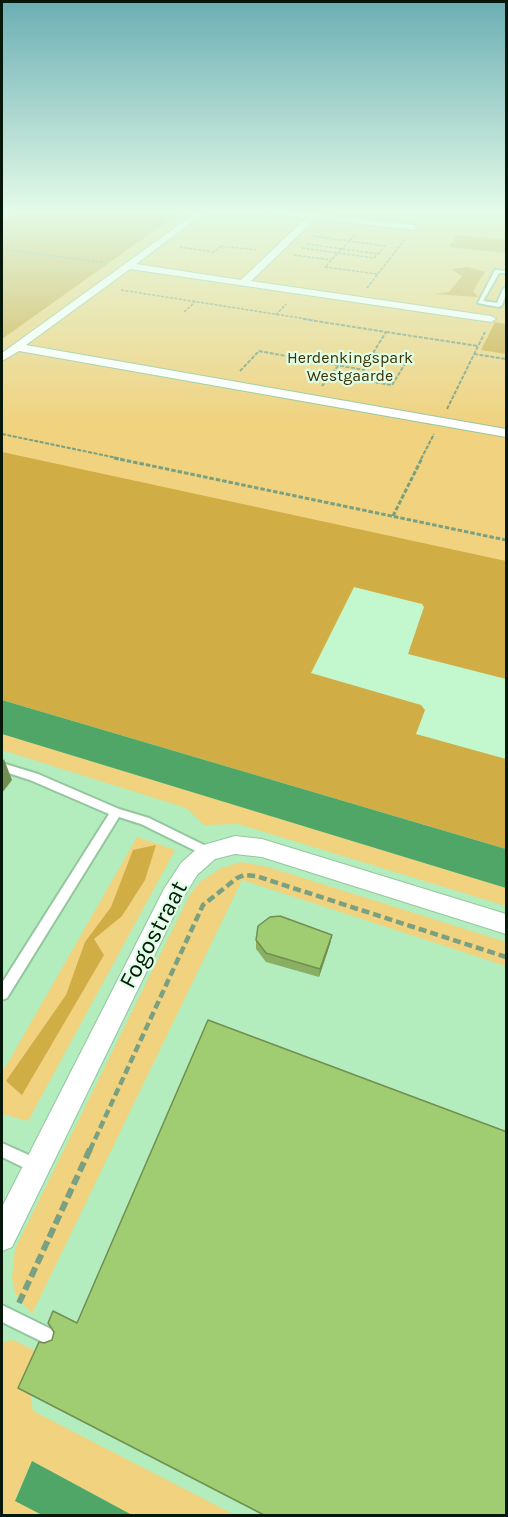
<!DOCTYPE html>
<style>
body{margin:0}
#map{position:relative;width:508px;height:1517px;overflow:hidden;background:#c3f7cd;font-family:Karla,sans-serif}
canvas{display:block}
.frame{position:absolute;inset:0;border:3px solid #05180a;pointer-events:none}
</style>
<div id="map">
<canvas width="508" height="1517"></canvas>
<div class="frame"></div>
</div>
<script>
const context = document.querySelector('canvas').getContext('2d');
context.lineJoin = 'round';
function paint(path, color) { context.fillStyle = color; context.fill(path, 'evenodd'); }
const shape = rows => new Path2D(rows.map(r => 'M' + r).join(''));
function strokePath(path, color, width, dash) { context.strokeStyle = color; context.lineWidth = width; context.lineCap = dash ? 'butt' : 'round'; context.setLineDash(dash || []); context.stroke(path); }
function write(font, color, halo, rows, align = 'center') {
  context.font = font + ' Karla,sans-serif'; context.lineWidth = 4.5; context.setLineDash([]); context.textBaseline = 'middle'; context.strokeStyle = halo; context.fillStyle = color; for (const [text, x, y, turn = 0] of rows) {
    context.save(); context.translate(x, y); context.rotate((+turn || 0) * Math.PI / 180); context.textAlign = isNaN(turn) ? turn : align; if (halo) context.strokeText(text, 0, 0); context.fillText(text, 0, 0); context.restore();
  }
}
paint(shape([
 [2,724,506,882,506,1515,2,1515]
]), '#b3edbe');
paint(shape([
 [75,211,506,211,506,562,2,453,2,334],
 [2,734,506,888,506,906,238,824,204,825,186,808,2,750],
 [137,837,175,850,28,1121,2,1114,2,1073],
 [241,862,268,867,506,942,506,966,242,880,32,1314,15,1293,12,1278,15,1249,190,894,200,882,221,868],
 [13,1340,46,1356,30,1392,33,1411,235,1515,132,1515,32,1461,15,1500,42,1515,2,1515,2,1342]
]), '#f0d27f');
paint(shape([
 [21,211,182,211,2,339,2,221],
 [457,235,506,240,506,253,449,247],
 [468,267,485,272,473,291,478,297,433,294,449,292,462,276,451,269],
 [495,322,506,324,506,354,481,350],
 [2,452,506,561,506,679,408,654,424,607,422,604,354,587,311,673,421,705,425,710,416,734,506,759,506,849,2,700],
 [156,845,145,880,122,916,94,939,104,955,22,1095,6,1081,66,995,85,942,111,907,133,850]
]), '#d0ad45');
paint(shape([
 [2,700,506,849,506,888,2,734],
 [32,1461,132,1515,42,1515,15,1501]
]), '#4fa666');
const lane = shape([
 [495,270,506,271,506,273,499,273,483,301,497,303,503,289,506,288,506,294,502,305,499,307,478,303,495,270],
 [2,763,38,774,119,809,149,818,212,849,214,852,212,855,208,857,204,855,141,824,119,817,7,998,2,1000,2,983,109,814,30,780,2,771,2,763],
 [2,1143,42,1161,45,1166,42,1171,37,1174,2,1157,2,1143],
 [2,1305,59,1333,61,1339,59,1345,53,1347,2,1322,2,1305]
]);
const street = shape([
 [198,211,207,211,136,264,241,280,306,218,266,211,290,211,414,225,417,230,315,219,251,281,491,316,496,319,491,322,130,269,26,345,506,429,506,437,19,351,2,361,2,353,198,211],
 [235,836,262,839,506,914,506,934,262,857,235,854,215,859,197,875,180,903,12,1247,2,1251,2,1207,164,889,181,863,200,846,235,836]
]);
strokePath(lane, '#94c69e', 4);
strokePath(street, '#94c69e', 2);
strokePath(shape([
 [421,216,431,215,434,211],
 [307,244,378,254,385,246,313,236],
 [180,247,214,252,221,246,256,250],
 [302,248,338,253,355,235],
 [2,249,105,263],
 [294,255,331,260],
 [377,274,325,267,338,253,374,258,378,254],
 [367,288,405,239],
 [121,290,313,320],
 [184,312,195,302],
 [276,315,286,304]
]), '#79a181', 1.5, [3, 1.5]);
strokePath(shape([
 [303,319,386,332,373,353,408,359,392,385,330,375],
 [386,332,478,346],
 [474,354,506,359],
 [240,371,259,351,364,370,373,353],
 [322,386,338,366],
 [447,409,485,332],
 [2,434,122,459],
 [421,459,434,434]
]), '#79a181', 2, [4, 1.5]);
strokePath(shape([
 [114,458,506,540],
 [393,516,422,458]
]), '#79a181', 3, [4.5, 2]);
strokePath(shape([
 [90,1150,203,905,237,878,244,875,256,876,506,957]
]), '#79a181', 4.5, [8, 4]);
strokePath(shape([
 [19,1303,90,1149]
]), '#79a181', 6, [10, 4.5]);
paint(lane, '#fff');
paint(street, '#fff');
paint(shape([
 [332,935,330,944,319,977,266,962,256,949,256,940]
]), '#8aaf62');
paint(shape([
 [4,759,12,780,2,793,2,762],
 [332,935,330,944,319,977,320,969]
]), '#708f50');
const building = shape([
 [280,916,332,935,320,969,266,953,256,940,258,926,270,917,280,916],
 [208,1020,507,1132,507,1515,264,1515,18,1388,39,1342,44,1343,52,1340,54,1332,48,1323,53,1311,77,1323,208,1020]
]);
paint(building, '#a0cc72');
strokePath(building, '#708f50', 1.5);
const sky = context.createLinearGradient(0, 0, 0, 423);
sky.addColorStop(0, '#6baeb4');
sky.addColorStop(0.5, '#e4fbe8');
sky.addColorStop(1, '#e4fbe800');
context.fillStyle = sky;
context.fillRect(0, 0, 508, 423);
write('16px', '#3e3002', '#dffee5', [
 ["Herdenkingspark",350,358],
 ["Westgaarde",350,376]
]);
write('24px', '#05180a', '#dffee5', [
 ["Fogostraat",154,935,-62]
]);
</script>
